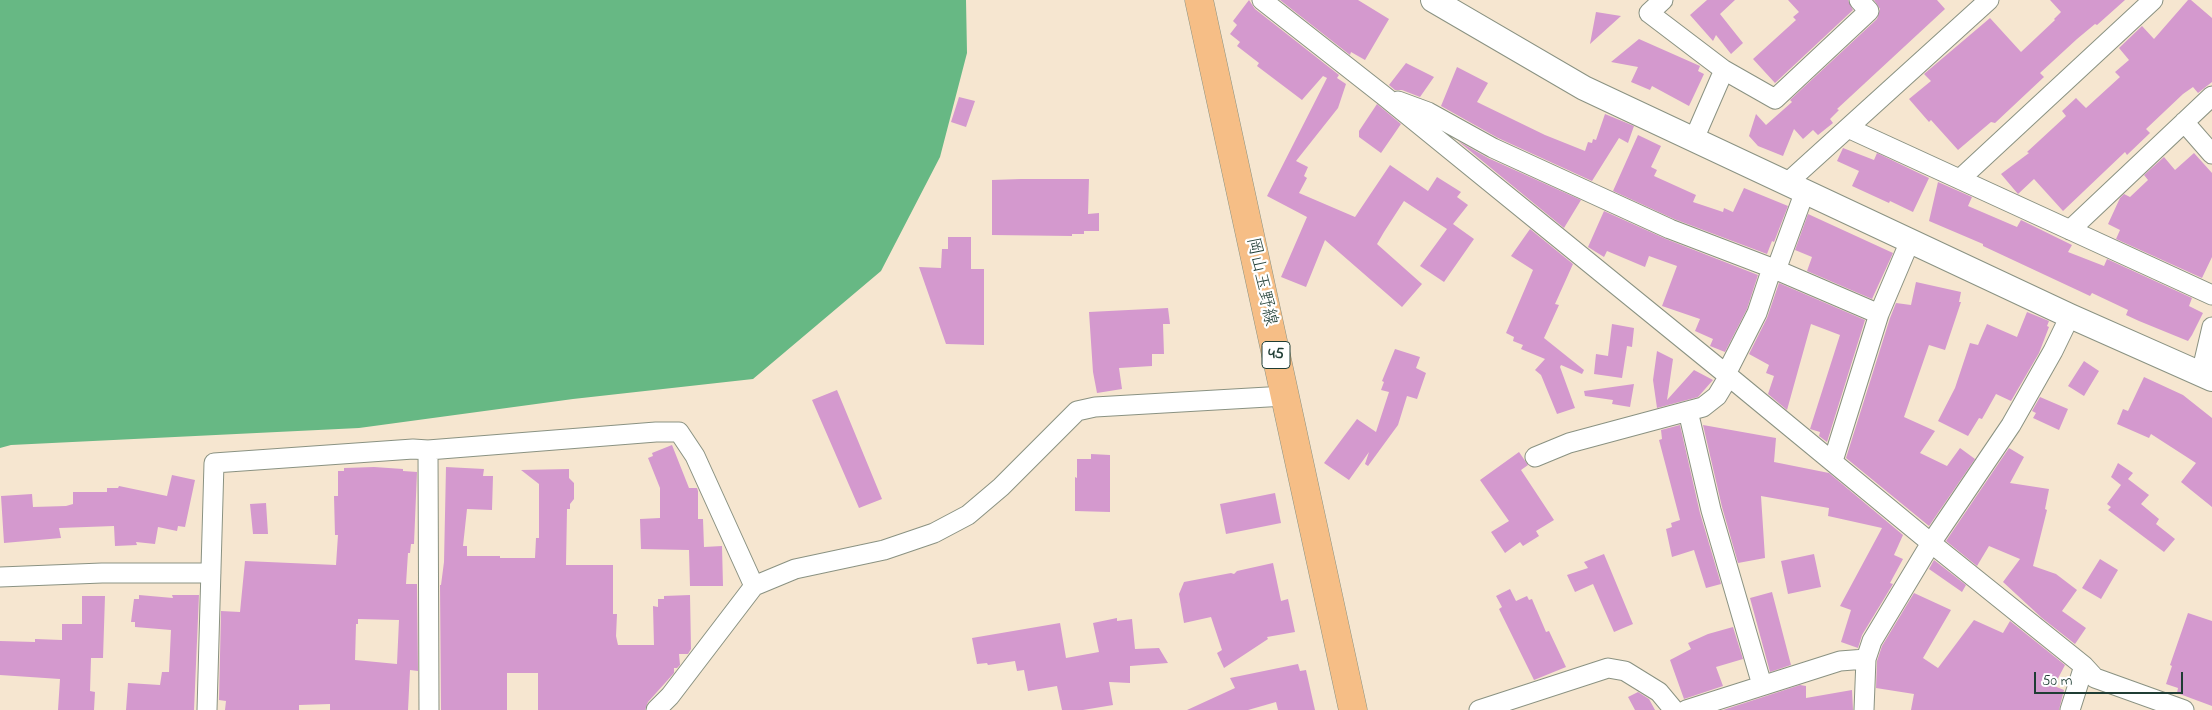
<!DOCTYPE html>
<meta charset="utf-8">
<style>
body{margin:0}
#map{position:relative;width:2212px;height:710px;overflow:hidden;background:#f6e6d0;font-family:"Indie Flower",sans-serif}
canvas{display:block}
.scale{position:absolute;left:2034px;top:672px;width:149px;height:22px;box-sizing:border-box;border:2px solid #1f3d34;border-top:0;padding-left:6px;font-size:15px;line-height:18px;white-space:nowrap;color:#1f3d34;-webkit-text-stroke:4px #fff;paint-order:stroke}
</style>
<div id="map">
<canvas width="2212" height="710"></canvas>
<div class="scale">50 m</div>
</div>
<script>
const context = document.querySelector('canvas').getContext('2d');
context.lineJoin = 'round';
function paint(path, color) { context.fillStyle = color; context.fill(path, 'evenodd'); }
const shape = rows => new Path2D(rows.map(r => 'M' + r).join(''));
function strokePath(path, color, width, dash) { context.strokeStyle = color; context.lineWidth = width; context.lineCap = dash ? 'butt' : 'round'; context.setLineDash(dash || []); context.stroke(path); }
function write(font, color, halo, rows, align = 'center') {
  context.font = font + ' "Indie Flower","Klee One",sans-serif'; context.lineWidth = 4.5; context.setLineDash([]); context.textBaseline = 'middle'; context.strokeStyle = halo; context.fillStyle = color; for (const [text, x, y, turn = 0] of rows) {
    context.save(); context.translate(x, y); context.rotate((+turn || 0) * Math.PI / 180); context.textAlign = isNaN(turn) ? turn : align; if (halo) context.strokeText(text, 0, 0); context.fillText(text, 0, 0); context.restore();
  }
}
paint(shape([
 [0,0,966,0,967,53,940,157,881,271,753,379,573,399,359,428,11,445,0,448]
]), '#67b884');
paint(shape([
 [1249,0,1255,9,1339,75,1337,78,1346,84,1338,108,1296,161,1308,167,1304,176,1307,178,1299,193,1355,217,1390,165,1428,191,1437,177,1461,192,1457,197,1468,205,1453,224,1474,239,1444,282,1420,266,1447,229,1404,201,1384,232,1377,244,1422,284,1402,307,1325,240,1306,287,1281,277,1307,217,1267,196,1327,78,1323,76,1302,100,1257,66,1259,63,1237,46,1240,42,1230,34,1237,25,1233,21],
 [1280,0,1358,0,1389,19,1365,60,1351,52,1350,55],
 [1707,0,1735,0,1720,14,1743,43,1731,54,1716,35,1713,41,1690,15],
 [1788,0,1848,0,1853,10,1775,83,1753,59,1796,20,1793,17,1799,12],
 [1874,0,1937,0,1945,9,1837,109,1839,110,1830,119,1833,123,1818,135,1813,130,1803,139,1794,129,1783,156,1758,146,1749,136,1756,114,1766,125,1792,102,1790,100,1877,19,1880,9],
 [2050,0,2125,0,2097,25,2095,24,2077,39,2040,73,2044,77,1995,123,1991,122,1958,150,1931,120,1929,122,1909,99,1931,81,1924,74,1990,18,2021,52,2055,20,2054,19,2061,12],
 [2188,0,2191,0,2212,18,2212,82,2198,93,2193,87,2183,94,2146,129,2150,133,2127,155,2125,152,2063,211,2034,179,2018,194,2001,174,2029,153,2027,152,2066,116,2062,111,2076,98,2086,108,2120,77,2115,72,2129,60,2119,48,2142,26,2154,39],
 [1596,12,1621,16,1590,44],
 [1639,39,1700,66,1698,71,1704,74,1689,106,1652,86,1650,90,1631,82,1638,67,1611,62],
 [1406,63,1434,77,1420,97,1402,90,1395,90,1389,85],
 [1457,67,1488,83,1477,102,1545,135,1585,151,1588,142,1592,143,1593,139,1596,140,1605,114,1634,126,1628,143,1619,138,1592,181,1498,138,1441,106],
 [959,97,975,101,966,127,951,122],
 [1377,104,1401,124,1381,153,1359,137,1359,131],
 [1638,135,1661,146,1651,167,1657,170,1654,176,1696,195,1693,202,1723,212,1724,208,1733,212,1744,188,1788,206,1774,242,1772,241,1767,254,1674,219,1613,191],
 [1458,141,1488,158,1581,200,1564,228],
 [1843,148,1874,160,1877,153,1929,178,1913,212,1890,201,1889,203,1852,186,1859,171,1837,161],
 [2194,153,2212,173,2212,257,2202,278,2116,239,2120,230,2108,224,2120,198,2124,194,2130,197,2148,180,2144,175,2164,157,2175,170],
 [1021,179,1089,179,1088,214,1099,213,1099,231,1084,231,1084,234,1072,234,1072,236,992,235,992,180],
 [1938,182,1972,197,1968,206,2017,227,2021,220,2072,245,2068,252,2104,266,2107,259,2192,298,2189,306,2203,313,2192,335,2188,341,2139,321,2126,315,2128,310,2092,293,2090,296,1983,246,1983,244,1929,221],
 [1604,211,1666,239,1758,275,1747,309,1725,352,1710,346,1713,339,1695,331,1700,319,1662,306,1677,266,1649,256,1645,267,1607,251,1604,257,1588,247],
 [1808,214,1893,253,1872,299,1807,271,1812,257,1795,250],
 [1530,229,1573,264,1555,304,1559,305,1544,338,1584,370,1582,374,1561,365,1560,367,1575,408,1557,414,1541,375,1535,370,1545,359,1521,349,1523,345,1513,341,1514,337,1506,333,1533,270,1511,256],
 [948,237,971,237,971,269,984,269,984,345,946,344,919,267,941,268,942,249,948,249],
 [1916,282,1961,292,1959,302,1961,302,1945,350,1929,345,1904,417,1935,431,1920,453,1947,466,1960,448,1975,459,1929,526,1846,458,1890,318,1896,303,1911,305],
 [1779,283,1865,320,1827,442,1819,436,1820,432,1810,429,1840,335,1811,324,1787,410,1768,394,1774,376,1766,373,1769,365,1749,354,1767,318],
 [1168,308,1170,324,1163,324,1164,354,1152,354,1152,366,1119,368,1122,389,1097,393,1093,372,1089,312],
 [2027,312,2049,321,2047,326,2049,327,2039,353,2011,401,1996,394,1982,419,1979,418,1968,436,1938,421,1955,388,1970,343,1978,345,1987,324,2017,337],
 [1612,324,1634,328,1632,347,1627,346,1622,378,1594,374,1596,354,1608,356],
 [1395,349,1420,357,1416,368,1426,373,1417,399,1407,396,1398,425,1368,466,1365,464,1369,452,1349,480,1324,463,1357,419,1376,432,1389,392,1381,390,1384,382,1382,381],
 [1657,351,1673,359,1667,400,1694,370,1713,380,1698,397,1657,408,1653,380],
 [2084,361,2099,371,2084,396,2068,386],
 [2144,377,2183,395,2212,418,2212,507,2181,482,2196,463,2151,434,2149,438,2117,424,2123,409,2128,411],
 [1634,384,1630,407,1612,404,1613,400,1585,396,1584,391],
 [837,390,882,499,859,508,812,400],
 [2040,397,2068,409,2059,430,2033,418,2036,413,2032,411],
 [1680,425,1700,513,1721,584,1706,588,1694,550,1672,557,1666,529,1672,527,1671,523,1680,520,1659,440,1662,439,1661,430],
 [1703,425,1776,438,1774,462,1829,473,1903,535,1894,555,1903,559,1890,583,1893,584,1862,635,1858,648,1841,642,1851,610,1840,606,1882,528,1828,516,1829,508,1761,496,1765,558,1738,563,1722,507],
 [672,445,689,488,697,488,698,491,698,519,703,519,704,547,722,546,723,586,690,586,689,550,641,549,640,519,660,518,660,488,648,458,653,456,652,453],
 [2009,448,2024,457,2010,483,2049,489,2045,509,2047,510,2033,566,2056,574,2077,590,2062,611,2086,628,2075,644,2042,618,2003,582,2020,559,1989,546,1977,566,1946,541],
 [1519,452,1528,465,1521,470,1554,520,1536,531,1539,536,1523,546,1520,542,1505,553,1491,532,1509,521,1480,480],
 [1091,454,1110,455,1110,512,1075,511,1075,477,1077,478,1077,459,1091,459],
 [2118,463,2133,473,2128,479,2149,495,2141,504,2159,519,2156,524,2175,539,2164,552,2108,510,2111,507,2107,504,2121,485,2111,477],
 [374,467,403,469,403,471,417,472,414,544,411,544,410,553,408,553,406,584,417,584,418,671,410,670,408,710,330,710,330,704,299,705,299,710,225,710,226,701,219,700,221,611,240,612,245,561,336,565,338,535,335,535,334,496,338,496,338,471,344,471,344,468],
 [358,619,399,620,397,664,355,660,356,624,358,624],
 [446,467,484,469,483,476,493,476,492,510,467,509,463,546,467,546,467,556,500,556,500,558,535,558,536,538,539,538,539,484,521,470,569,469,569,478,574,483,574,499,570,504,570,509,567,509,566,565,613,565,613,614,617,614,616,636,618,645,654,645,653,606,658,607,658,599,664,599,664,596,690,595,691,649,688,654,679,654,680,665,677,668,674,668,674,673,648,702,645,710,538,710,538,673,507,673,507,710,441,710,440,585,441,585,444,562],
 [172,475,195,480,185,527,178,526,177,531,158,527,155,544,136,542,137,545,115,546,114,526,59,528,61,538,4,543,1,496,32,494,33,507,66,506,73,504,73,492,107,492,107,488,118,488,119,486,167,496],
 [1275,493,1281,523,1226,534,1220,504],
 [266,503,268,534,253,534,250,504],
 [1604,554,1633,624,1614,632,1593,584,1575,592,1567,575,1588,568,1584,562],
 [1814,554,1821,587,1788,594,1781,561],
 [2100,559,2118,570,2101,599,2082,588],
 [1934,560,1966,585,1962,592,1929,569],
 [1273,563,1281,601,1288,599,1295,632,1267,637,1268,639,1224,668,1217,653,1222,650,1211,617,1184,623,1179,594,1184,582,1231,573,1234,574,1237,571],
 [1510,589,1516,601,1527,596,1529,600,1532,599,1546,632,1549,631,1566,667,1534,680,1499,609,1502,607,1496,596],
 [1772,592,1791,665,1770,672,1750,598],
 [1914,593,1951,610,1923,658,1938,668,1974,620,2003,633,2010,621,2065,665,2054,686,2064,690,2059,710,1911,710,1914,694,1876,688,1877,661,1882,646],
 [139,595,173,598,172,595,199,595,194,710,126,710,128,683,160,685,162,672,169,672,171,630,135,627,135,622,131,622,134,599,139,599],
 [82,596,105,596,103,658,91,658,90,691,95,692,94,710,58,710,60,679,0,675,0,641,35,642,35,639,62,640,62,624,82,624],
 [2188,613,2212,621,2212,706,2177,693,2178,688,2166,684,2172,666,2170,665],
 [1117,618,1117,621,1132,619,1135,649,1159,648,1168,663,1130,666,1130,683,1109,682,1113,705,1083,710,1062,710,1057,686,1028,691,1024,670,1017,671,1015,661,988,665,987,663,977,664,972,638,1060,623,1066,658,1099,652,1093,623],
 [1733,627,1743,659,1716,667,1723,686,1684,699,1670,660,1691,649,1688,643,1708,634],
 [1298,664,1300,671,1306,670,1315,710,1278,710,1276,702,1248,710,1187,710,1235,688,1230,678],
 [1800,685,1806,686,1806,698,1852,690,1853,710,1723,710],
 [1638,692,1649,699,1655,710,1635,710,1628,697]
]), '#d499ce');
const minor = shape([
 [1262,0,1383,95,1726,374,1931,543,2084,666,2095,678,2184,710],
 [1663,0,1649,13,1724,70,1775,99,1869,11,1859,0],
 [1398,101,1428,112,1493,148,1670,229,1772,268,1879,314],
 [2184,122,2212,154],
 [1848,128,2212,295],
 [1694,139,1724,70],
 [1960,179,2153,0],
 [1787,183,1989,0],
 [2070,230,2212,96],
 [1776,270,1805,191],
 [1726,374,1757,313,1772,268],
 [2201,374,2212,327],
 [1688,411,1711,510,1762,685],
 [428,450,429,710],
 [1535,457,1569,443,1703,407,1717,396,1729,376],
 [1833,461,1879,314,1910,241],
 [0,577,102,573,211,573],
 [207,710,214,463,413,449,428,450,656,432,679,432,695,456,754,586],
 [656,710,670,696,754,586,795,569,884,550,934,533,968,515,1001,487,1077,411,1095,407,1285,396],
 [1479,710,1608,668,1625,671,1659,692,1674,710],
 [1686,710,1840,661,1866,659],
 [1864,710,1866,659,1872,641,1931,543,2011,425,2053,351,2070,316],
 [2070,710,2084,666]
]);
const tertiary = shape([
 [1433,0,1584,88,2070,316,2212,379]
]);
const primary = shape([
 [1199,0,1353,710]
]);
strokePath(minor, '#8a9282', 21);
strokePath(tertiary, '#8a9282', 26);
strokePath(primary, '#8a9282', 29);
strokePath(minor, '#fff', 19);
strokePath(tertiary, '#fff', 24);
strokePath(primary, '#f6be86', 28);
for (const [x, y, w] of [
 [1276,355,28]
]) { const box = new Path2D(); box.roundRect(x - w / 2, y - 13.5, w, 27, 4); context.fillStyle = '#fff'; context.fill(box); strokePath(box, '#1f3d34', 1); }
write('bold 16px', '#1f3d34', null, [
 ["45",1276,355]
]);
write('18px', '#1f3d34', '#fff', [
 ["岡山玉野線",1260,282,78]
]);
</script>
